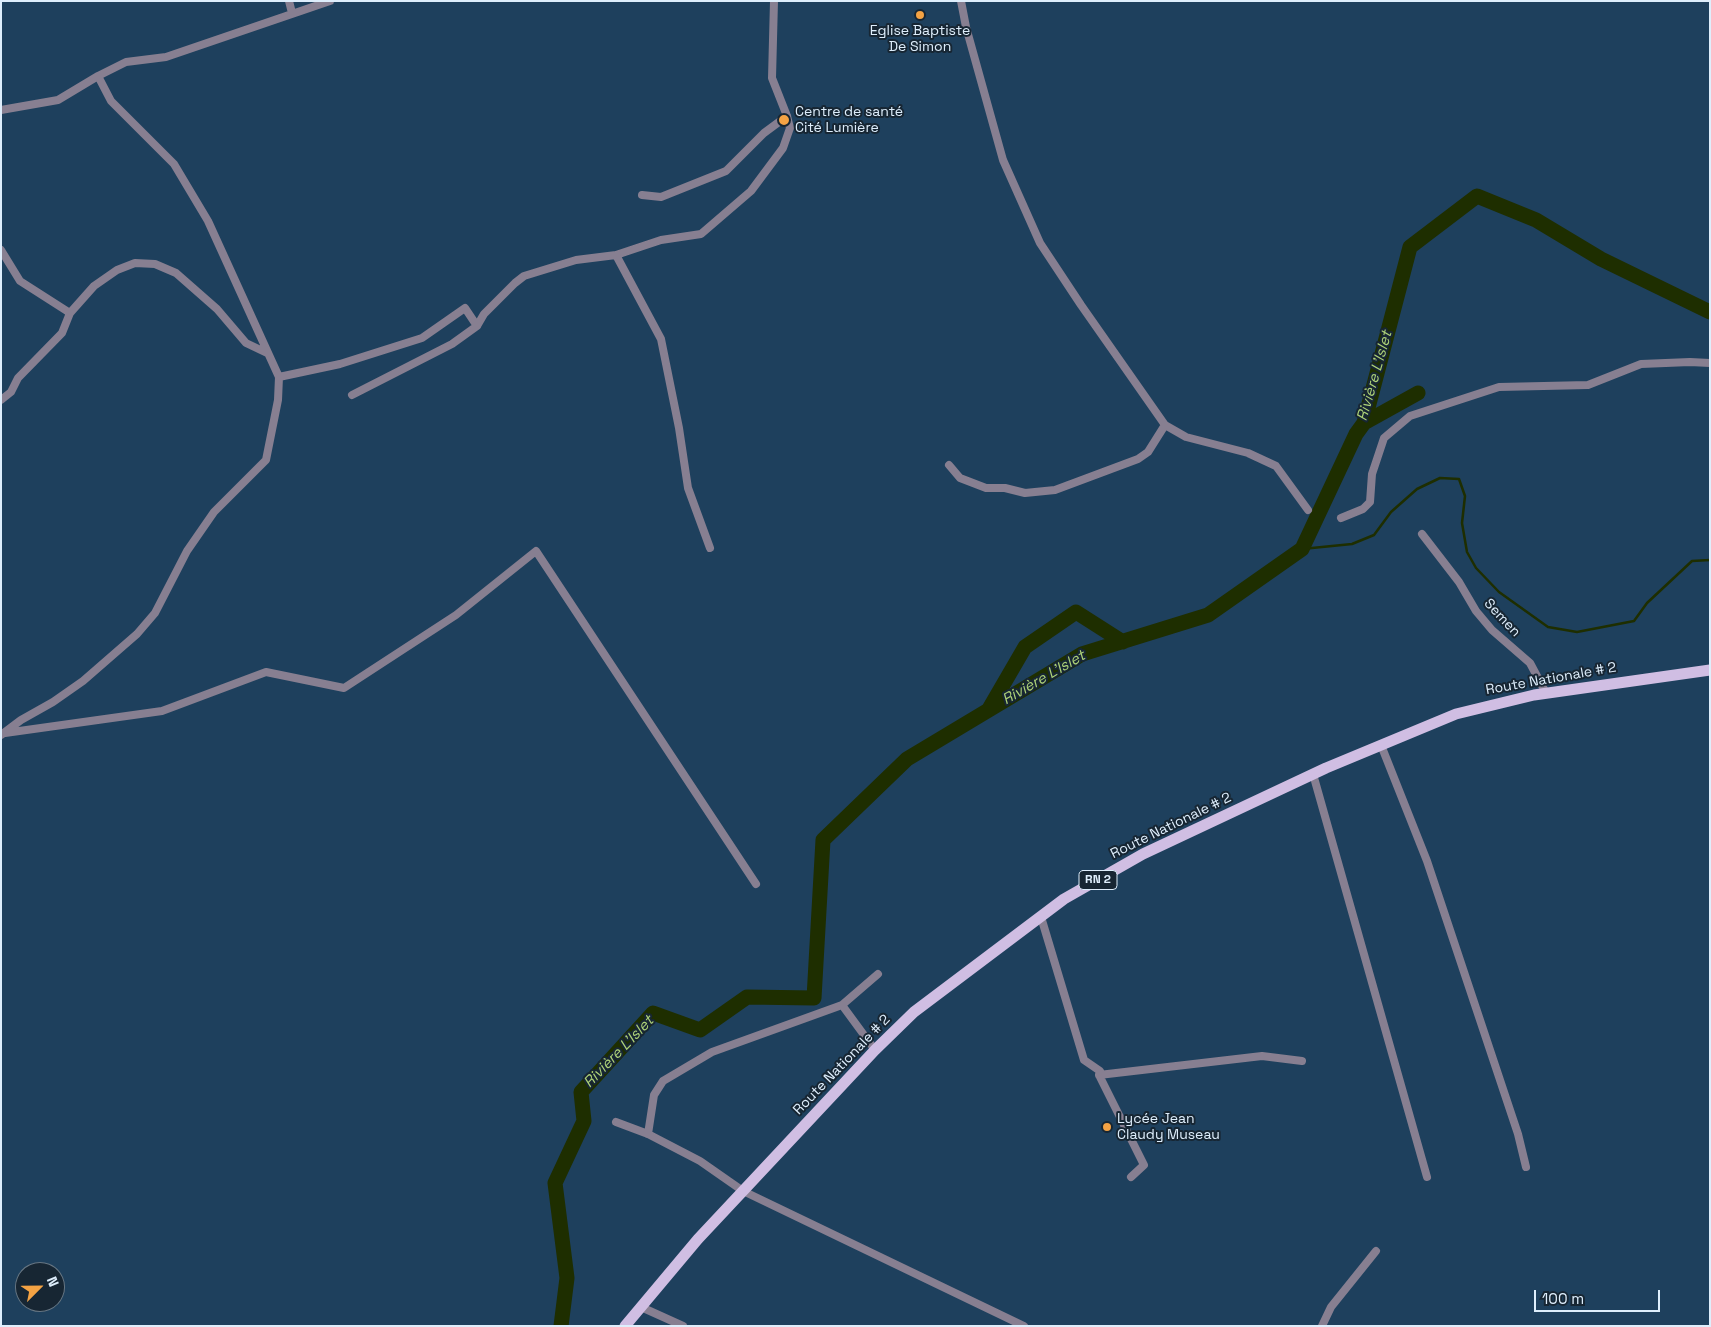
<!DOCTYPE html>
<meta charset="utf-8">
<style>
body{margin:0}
#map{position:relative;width:1711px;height:1327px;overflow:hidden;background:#1e405d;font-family:"Space Grotesk",sans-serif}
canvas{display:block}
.frame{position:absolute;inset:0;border:2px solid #deeefc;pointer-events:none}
.north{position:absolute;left:15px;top:1262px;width:50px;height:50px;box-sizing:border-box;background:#172633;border:1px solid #677683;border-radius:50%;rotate:67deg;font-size:14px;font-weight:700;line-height:20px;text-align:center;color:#deeefc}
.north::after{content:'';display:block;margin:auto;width:18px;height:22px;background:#f4a344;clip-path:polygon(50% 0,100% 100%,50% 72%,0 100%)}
.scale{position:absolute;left:1534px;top:1290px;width:126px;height:22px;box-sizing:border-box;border:2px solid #deeefc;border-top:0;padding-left:6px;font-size:15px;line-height:18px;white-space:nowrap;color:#deeefc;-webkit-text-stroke:4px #172633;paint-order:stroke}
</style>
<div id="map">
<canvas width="1711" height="1327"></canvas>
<div class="frame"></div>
<div class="north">N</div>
<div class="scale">100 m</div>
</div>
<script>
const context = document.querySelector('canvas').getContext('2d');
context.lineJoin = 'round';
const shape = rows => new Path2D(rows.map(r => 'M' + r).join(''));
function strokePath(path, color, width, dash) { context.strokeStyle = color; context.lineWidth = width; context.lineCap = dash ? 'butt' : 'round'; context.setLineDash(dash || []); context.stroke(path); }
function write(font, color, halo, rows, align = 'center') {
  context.font = font + ' "Space Grotesk",sans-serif'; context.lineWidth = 4; context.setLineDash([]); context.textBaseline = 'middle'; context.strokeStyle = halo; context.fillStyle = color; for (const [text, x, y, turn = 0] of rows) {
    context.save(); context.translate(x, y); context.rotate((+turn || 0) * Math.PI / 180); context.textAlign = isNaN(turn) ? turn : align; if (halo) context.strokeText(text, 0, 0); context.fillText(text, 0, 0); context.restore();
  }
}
strokePath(shape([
 [1302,549,1352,544,1374,535,1391,512,1417,489,1440,478,1459,479,1465,496,1462,523,1467,552,1476,568,1499,592,1548,627,1577,632,1634,621,1647,603,1692,561,1710,560]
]), '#1e2e00', 2.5);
strokePath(shape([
 [1364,423,1418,393],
 [989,709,1025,647,1076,612,1123,642],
 [561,1326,567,1278,555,1183,584,1121,581,1092,653,1013,700,1030,747,997,814,998,823,840,907,759,1082,654,1208,615,1302,549,1356,434,1364,423,1410,247,1477,196,1536,220,1601,259,1710,312]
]), '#1e2e00', 15);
strokePath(shape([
 [289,1,292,13],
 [961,1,966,27,1003,160,1040,243,1081,305,1165,425,1186,437,1248,453,1276,466,1308,510],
 [1,110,58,100,98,76],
 [642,195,661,197,726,171,764,133,787,116],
 [1,250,20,281,70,313],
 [616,255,661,339,679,428,688,488,710,548],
 [279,377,340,364,422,338,465,308,477,326],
 [352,395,452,344,477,326,484,314,515,283,524,276,576,260,616,255,661,240,701,234,751,191,783,148,790,128,787,116,772,78,774,1],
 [1,400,11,392,18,378,62,333,70,313,94,286,117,270,135,263,155,264,176,273,217,309,246,343,267,353],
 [949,465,960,478,986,488,1005,488,1025,493,1055,490,1138,459,1148,452,1165,425],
 [1341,518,1363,509,1370,502,1372,474,1384,438,1410,416,1499,387,1588,385,1641,364,1690,362,1710,363],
 [1422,534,1459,582,1476,611,1492,630,1530,663,1546,693],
 [5,733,162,711,266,672,344,688,456,615,536,551,756,884],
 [1,735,21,720,53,702,83,681,137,634,155,613,187,551,214,512,266,460,278,400,279,377,208,221,174,164,111,101,98,76,126,62,166,57,330,1],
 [1381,745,1427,861,1518,1134,1526,1167],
 [1313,774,1427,1177],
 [1041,917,1084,1060,1100,1071,1099,1075,1144,1165,1131,1177],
 [842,1005,875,1050],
 [1099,1075,1262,1056,1302,1061],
 [616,1122,648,1134,700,1161,743,1191,1024,1326],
 [648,1134,654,1095,663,1081,712,1052,842,1005,878,974],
 [641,1307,683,1326],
 [1322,1326,1331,1307,1376,1251]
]), '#877f91', 8);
strokePath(shape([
 [625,1326,698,1239,875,1050,914,1012,1064,899,1143,854,1326,768,1456,714,1534,695,1710,670]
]), '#d0bee3', 11);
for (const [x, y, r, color] of [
 [920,15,5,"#f4a344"],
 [784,120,6,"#f4a344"],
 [1107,1127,5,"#f4a344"]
]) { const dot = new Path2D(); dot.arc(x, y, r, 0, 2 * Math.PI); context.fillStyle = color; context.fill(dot); strokePath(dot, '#172633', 2); }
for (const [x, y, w] of [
 [1098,880,38]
]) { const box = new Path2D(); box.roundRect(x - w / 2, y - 9.5, w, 19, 4); context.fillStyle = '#172633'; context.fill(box); strokePath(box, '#deeefc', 1); }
write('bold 12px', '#deeefc', null, [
 ["RN 2",1098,880]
]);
write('14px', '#deeefc', '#172633', [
 ["Eglise Baptiste",920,31,"center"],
 ["De Simon",920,47,"center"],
 ["Centre de santé",795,112],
 ["Cité Lumière",795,128],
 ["Lycée Jean",1117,1119],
 ["Claudy Museau",1117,1135]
], 'left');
write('14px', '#deeefc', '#172633', [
 ["Semen",1502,618,47],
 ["Route Nationale # 2",1551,679,-10],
 ["Route Nationale # 2",1171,826,-26],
 ["Route Nationale # 2",842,1065,-46]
]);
write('italic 15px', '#aed278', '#172633', [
 ["Rivière L'Islet",1375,376,-74],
 ["Rivière L'Islet",1044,678,-30],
 ["Rivière L'Islet",619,1052,-46]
]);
</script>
